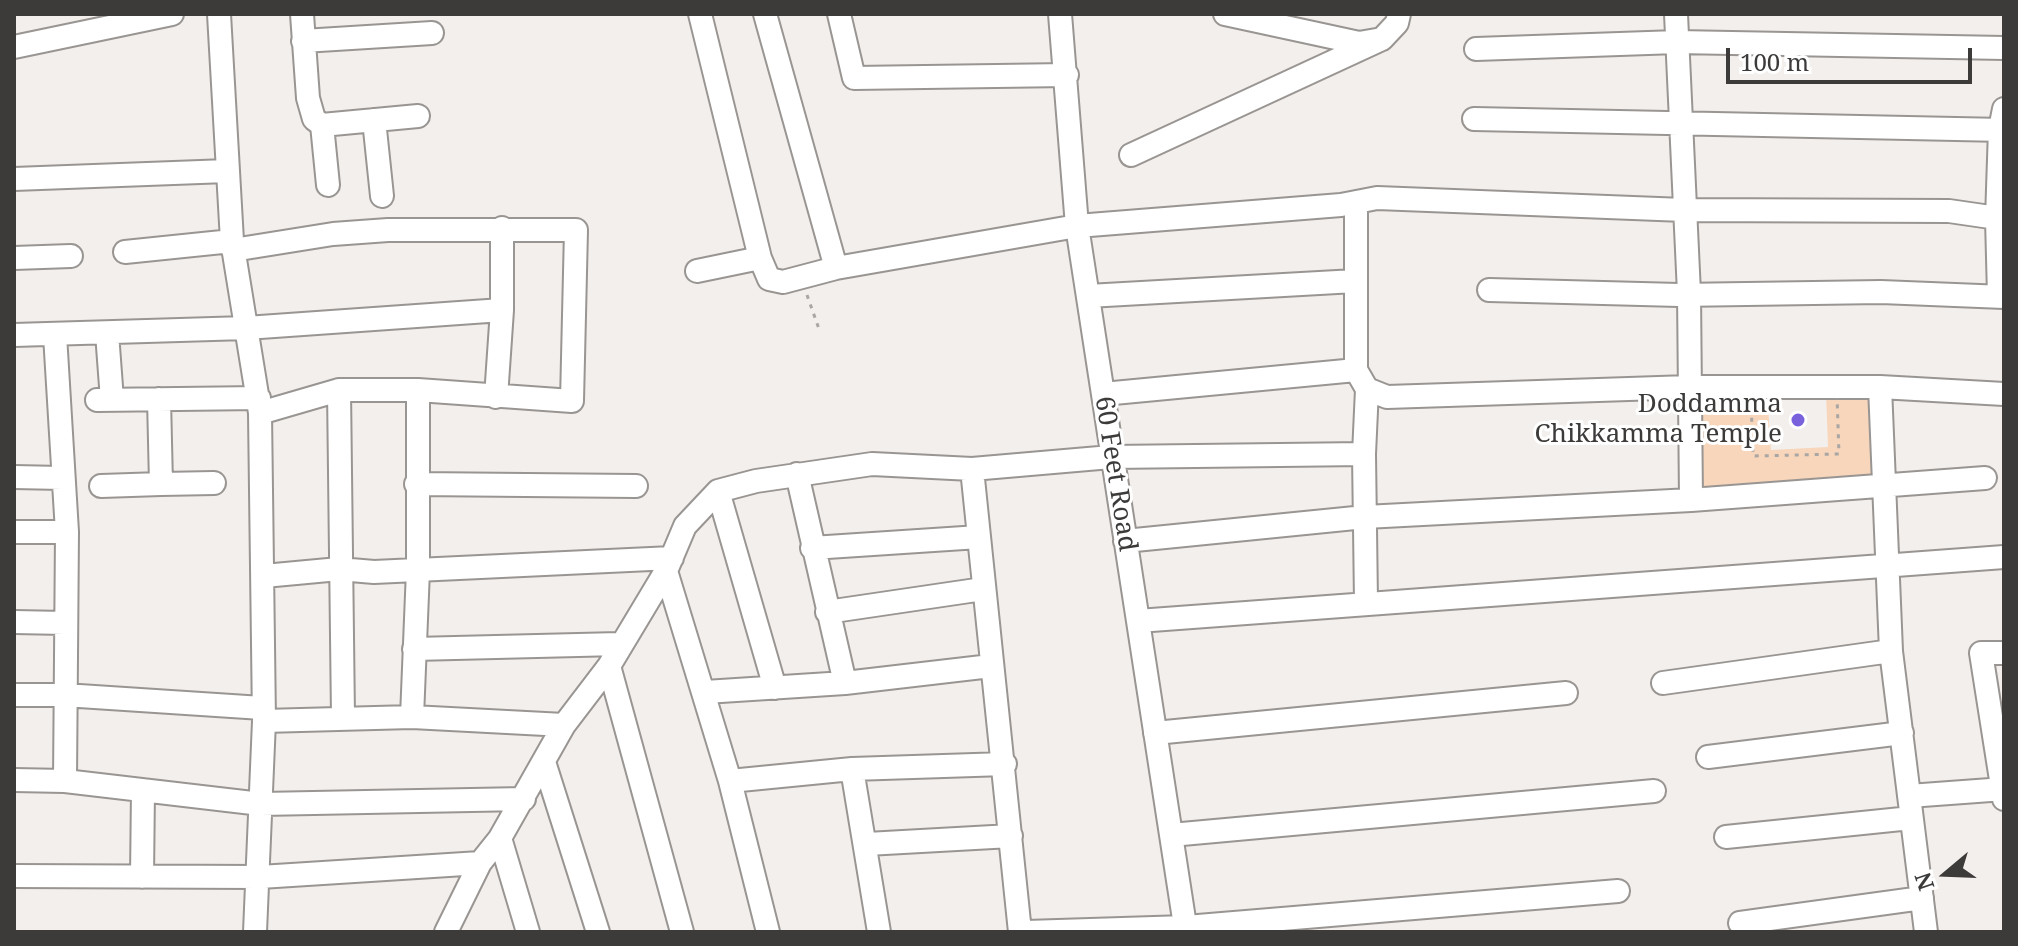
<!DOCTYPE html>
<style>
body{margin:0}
#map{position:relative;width:2018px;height:946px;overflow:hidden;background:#f3efec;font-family:"Noto Serif",serif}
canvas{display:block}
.frame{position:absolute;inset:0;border:16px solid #3d3b3a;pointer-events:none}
.north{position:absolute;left:1906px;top:834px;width:80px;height:80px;-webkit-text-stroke:6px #fff;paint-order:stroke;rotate:251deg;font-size:22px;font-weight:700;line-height:32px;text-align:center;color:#3d3b3a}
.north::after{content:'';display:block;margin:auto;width:28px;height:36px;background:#3d3b3a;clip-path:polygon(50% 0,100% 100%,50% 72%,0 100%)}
.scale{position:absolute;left:1726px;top:48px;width:246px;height:36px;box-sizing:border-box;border:4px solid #3d3b3a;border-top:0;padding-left:10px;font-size:24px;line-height:28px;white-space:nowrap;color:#3d3b3a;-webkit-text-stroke:6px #fff;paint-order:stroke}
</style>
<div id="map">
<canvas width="2018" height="946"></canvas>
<div class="frame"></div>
<div class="north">N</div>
<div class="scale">100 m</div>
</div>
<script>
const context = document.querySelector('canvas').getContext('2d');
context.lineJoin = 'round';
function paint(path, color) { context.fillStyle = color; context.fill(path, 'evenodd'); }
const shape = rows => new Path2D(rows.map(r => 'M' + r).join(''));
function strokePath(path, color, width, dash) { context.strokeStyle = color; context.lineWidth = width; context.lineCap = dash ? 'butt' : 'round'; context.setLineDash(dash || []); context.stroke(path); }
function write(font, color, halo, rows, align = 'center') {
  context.font = font + ' "Noto Serif",serif'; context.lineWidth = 6; context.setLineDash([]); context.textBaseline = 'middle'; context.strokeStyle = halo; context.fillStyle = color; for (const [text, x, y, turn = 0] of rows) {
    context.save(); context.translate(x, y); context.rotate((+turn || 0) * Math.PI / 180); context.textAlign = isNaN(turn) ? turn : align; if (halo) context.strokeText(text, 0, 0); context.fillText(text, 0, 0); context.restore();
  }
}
paint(shape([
 [1875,390,1878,486,1695,491,1692,396,1767,393,1771,450,1828,447,1826,392]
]), '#f7d6bb');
const minor = shape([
 [219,14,232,241,260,413,264,721,255,932],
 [302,14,308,98,314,119,322,125,328,185],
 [700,14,760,258,769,279,783,282,836,268,1077,226,1341,205,1377,198,1684,210,1949,211,2004,219],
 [765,14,836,268],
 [839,14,854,78,1067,75],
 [1060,14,1077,226,1186,932],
 [1225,14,1359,43,1382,39,1397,23,1399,14],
 [1676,14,1689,293,1691,500],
 [303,41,432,33],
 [14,47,172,14],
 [1476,49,1677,42,2004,48],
 [1474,119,2004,130],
 [374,120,382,196],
 [322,125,418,116],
 [1131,155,1382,39],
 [14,179,227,171],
 [1356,204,1356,370,1367,389,1387,397,1689,387,1880,387,2004,394],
 [233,250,333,234,388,230,576,230,572,401,418,390,339,390,260,413],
 [125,252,232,241],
 [14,258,71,256],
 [697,271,760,258],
 [1489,290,1679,295,1881,292,2004,297],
 [1088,296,1355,281],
 [1999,296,1997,219,2000,129,2004,109],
 [107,333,112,400],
 [14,335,246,328,502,310],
 [55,335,67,532,65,781],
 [1880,387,1891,651,1926,932],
 [339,390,343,717],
 [1103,394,1356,370],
 [496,397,502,310,502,228],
 [159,399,161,484,214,483],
 [97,400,259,398],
 [972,469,1020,932],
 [797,474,845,683],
 [14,477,62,478],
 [416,484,636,486],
 [101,486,161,484],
 [718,491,775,688],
 [14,532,67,532],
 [1125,541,1365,517,1691,500,1985,478],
 [812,548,979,537],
 [666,571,730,781,768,932],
 [264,576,339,569,374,572,672,558],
 [1366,602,1364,454,1367,389],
 [827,612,983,589],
 [1138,621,2004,557],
 [14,622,65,623],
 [414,649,619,644],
 [2004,653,1981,653,2004,799],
 [609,666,682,932],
 [1663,683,1891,651],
 [705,692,845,683,991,666],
 [14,695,64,695,262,708],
 [412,717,418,570,418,390],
 [264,721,412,717,564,725],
 [1155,733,1566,693],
 [1708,757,1902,733],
 [545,765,598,932],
 [852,769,879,932],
 [14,780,65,781,261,804,524,799],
 [730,781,852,769,1005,764],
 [1909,796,2004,789],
 [1171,835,1654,791],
 [1726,837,1911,818],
 [500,838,528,932],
 [867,844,1011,836],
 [14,876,260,877,480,863],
 [142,877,143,790],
 [1740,923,1922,898],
 [446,932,480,863,500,838,564,725,609,666,666,571,685,526,718,491,756,481,872,464,972,469,1111,457,1364,454],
 [1026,932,1186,927,1618,891]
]);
strokePath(minor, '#999592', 26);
strokePath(shape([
 [807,295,819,329],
 [1874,395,1877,483,1697,489,1694,402,1751,400,1753,456,1839,454,1837,396,1874,395]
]), '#aaa6a4', 3, [4, 6]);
strokePath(minor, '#fff', 22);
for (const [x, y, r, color] of [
 [1798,420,8,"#7b62dd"]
]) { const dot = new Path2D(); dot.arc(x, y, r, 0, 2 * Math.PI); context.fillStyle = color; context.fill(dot); strokePath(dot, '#fff', 3); }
write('26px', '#3d3b3a', '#fff', [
 ["Doddamma",1782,405],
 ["Chikkamma Temple",1782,435]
], 'right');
write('26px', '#3d3b3a', '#fff', [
 ["60 Feet Road",1115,474,81]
]);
</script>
